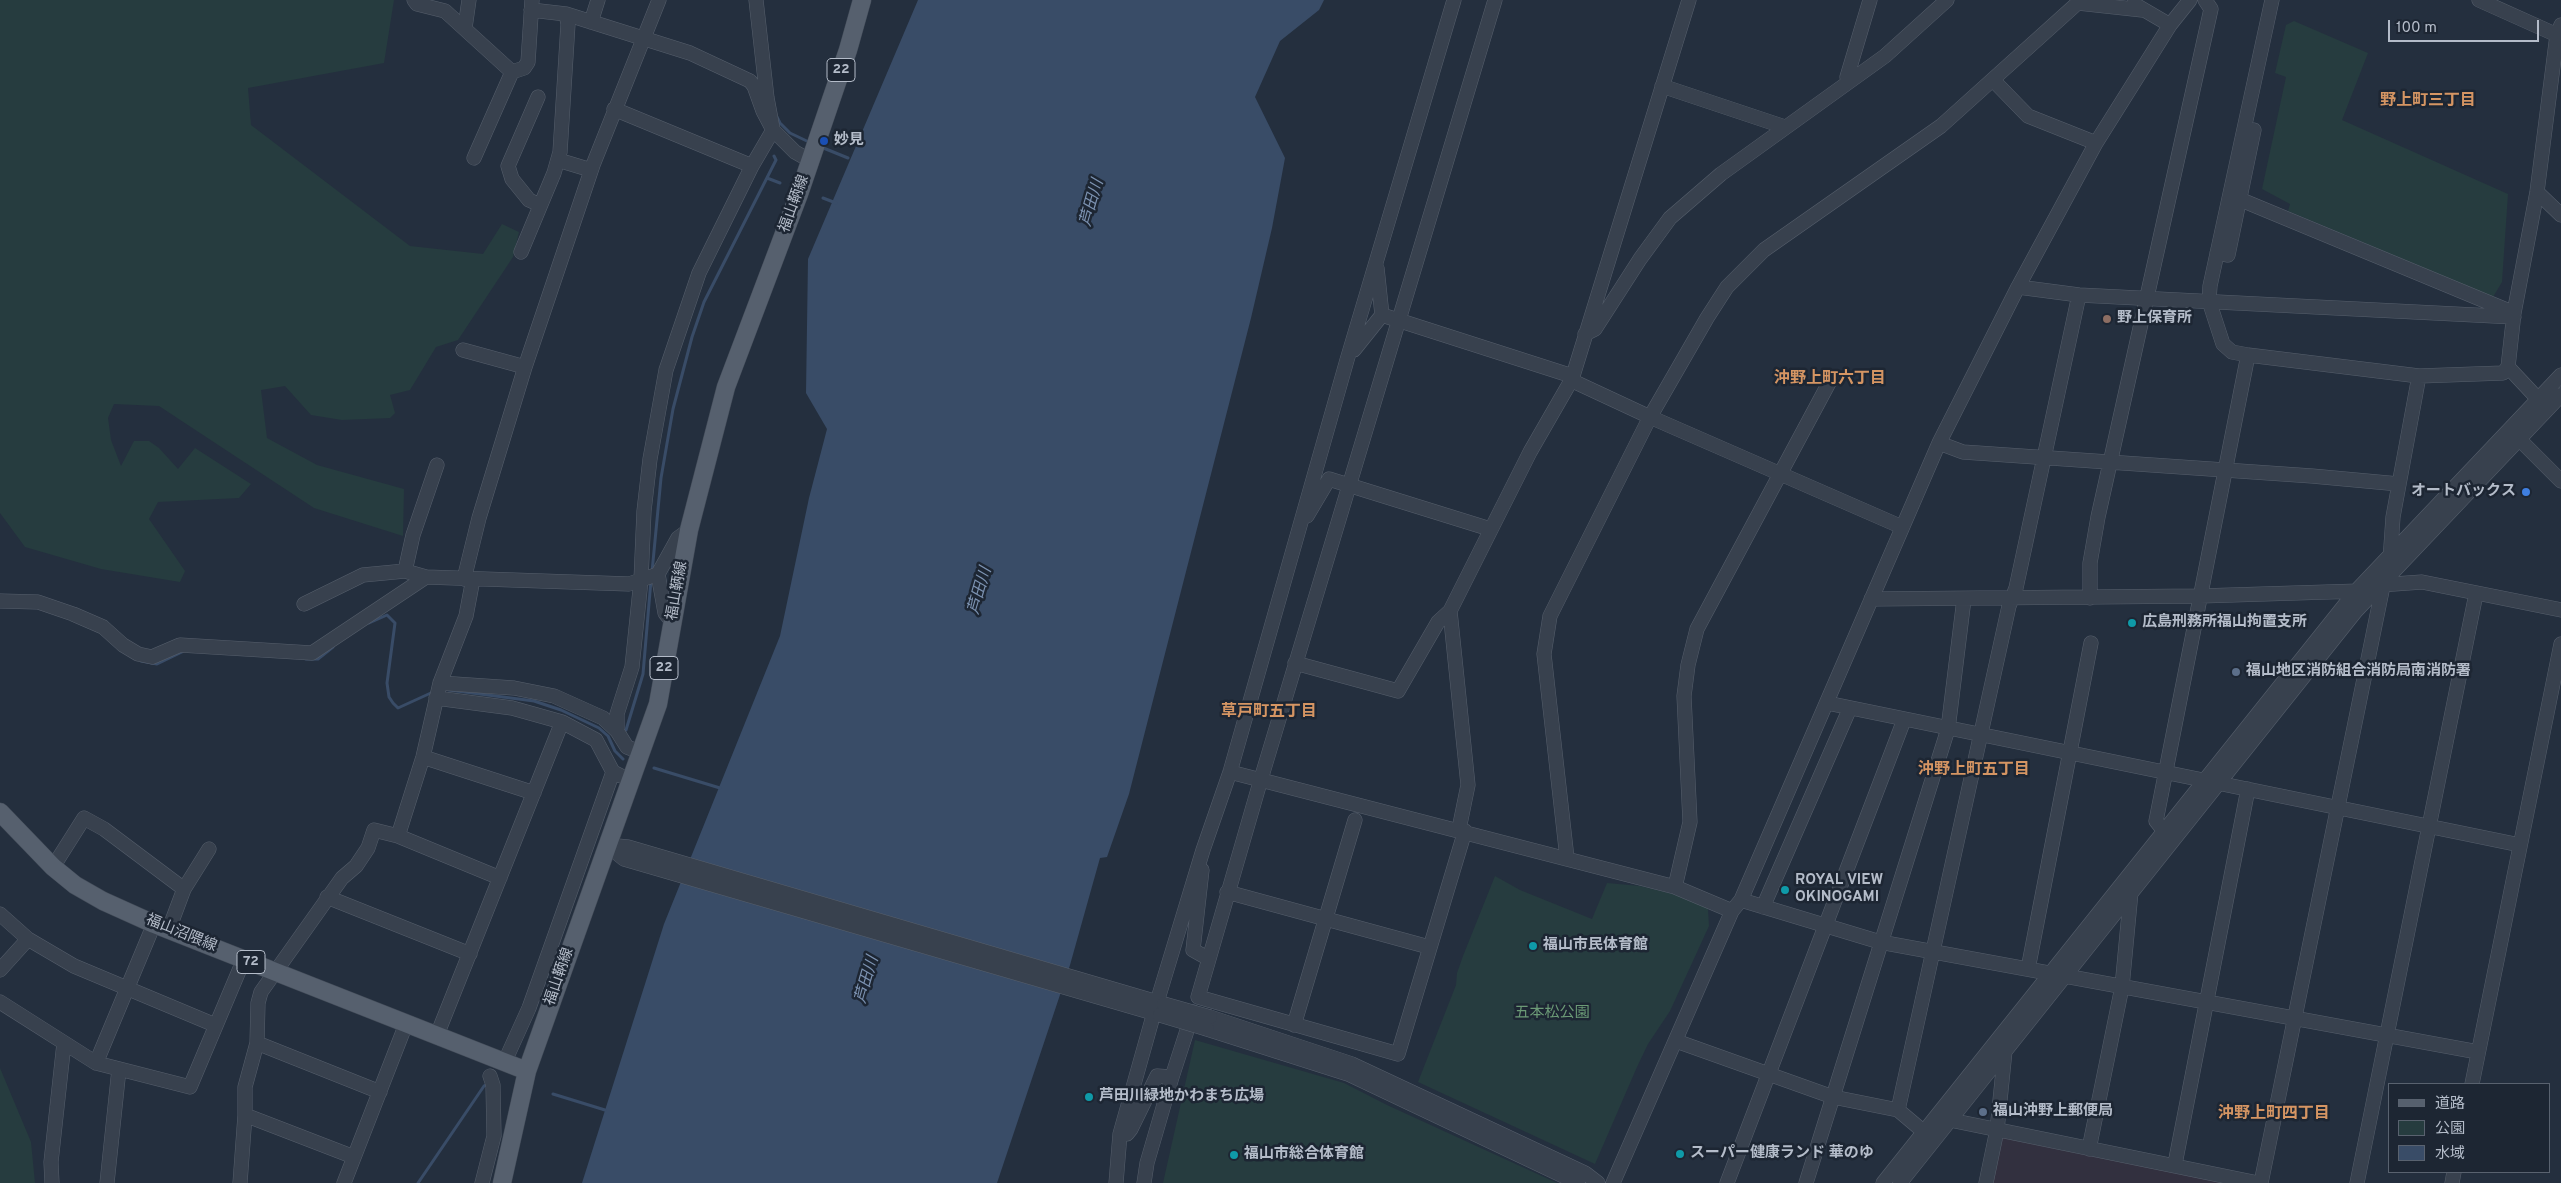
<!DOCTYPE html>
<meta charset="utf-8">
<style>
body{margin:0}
#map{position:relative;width:2561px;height:1183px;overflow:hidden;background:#242f3e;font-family:Overpass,"Noto Sans JP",sans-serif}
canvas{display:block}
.legend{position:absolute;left:2388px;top:1083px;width:162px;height:90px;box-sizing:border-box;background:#1d2633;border:1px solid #59626f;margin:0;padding:6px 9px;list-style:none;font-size:15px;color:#b4bcc9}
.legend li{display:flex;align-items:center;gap:10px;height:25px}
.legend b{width:25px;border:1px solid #59626f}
.scale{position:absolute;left:2388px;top:20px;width:151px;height:22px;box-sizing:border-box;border:2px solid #b4bcc9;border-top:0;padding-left:6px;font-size:15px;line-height:18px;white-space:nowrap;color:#b4bcc9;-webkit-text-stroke:4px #1d2633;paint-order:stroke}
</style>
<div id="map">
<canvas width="2561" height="1183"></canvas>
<ul class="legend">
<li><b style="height:6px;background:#56606e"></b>道路</li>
<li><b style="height:14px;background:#263c3f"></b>公園</li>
<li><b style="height:14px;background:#394c67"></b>水域</li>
</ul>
<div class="scale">100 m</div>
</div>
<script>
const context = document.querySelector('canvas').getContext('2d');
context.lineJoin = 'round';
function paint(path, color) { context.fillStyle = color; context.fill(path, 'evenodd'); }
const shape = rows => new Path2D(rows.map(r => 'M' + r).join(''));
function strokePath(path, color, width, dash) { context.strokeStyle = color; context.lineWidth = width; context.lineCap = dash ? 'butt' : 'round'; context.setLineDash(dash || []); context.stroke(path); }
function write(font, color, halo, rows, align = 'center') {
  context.font = font + ' Overpass,"Noto Sans JP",sans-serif'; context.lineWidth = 5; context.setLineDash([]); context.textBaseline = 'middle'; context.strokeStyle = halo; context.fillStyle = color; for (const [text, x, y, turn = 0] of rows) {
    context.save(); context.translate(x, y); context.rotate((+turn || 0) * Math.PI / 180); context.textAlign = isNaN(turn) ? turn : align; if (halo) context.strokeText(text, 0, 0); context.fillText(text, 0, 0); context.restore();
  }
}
paint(shape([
 [2002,1137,2090,1156,2091,1152,2244,1183,1990,1183]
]), '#32303f');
paint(shape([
 [0,0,394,0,384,63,248,88,251,125,410,246,483,254,502,224,519,232,513,257,458,340,436,347,410,390,390,395,395,413,390,418,342,420,311,415,285,386,261,390,267,438,317,465,404,489,403,536,314,508,159,406,114,404,108,418,111,440,121,466,134,441,149,441,159,448,178,469,195,448,251,484,239,498,158,502,149,519,185,571,180,582,101,569,25,547,0,513],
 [2294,21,2368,53,2342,120,2508,194,2502,282,2493,297,2288,211,2290,204,2262,189,2286,77,2275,73,2286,25],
 [1495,876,1520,890,1592,919,1607,883,1640,886,1698,900,1704,902,1708,909,1709,926,1670,1011,1648,1044,1637,1067,1595,1164,1418,1082,1456,985,1457,973,1463,956],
 [1195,1040,1344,1083,1387,1105,1557,1183,1163,1183],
 [0,1068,31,1142,35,1183,0,1183]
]), '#263c3f');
paint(shape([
 [918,0,1324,0,1319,10,1280,41,1255,97,1285,158,1272,228,1251,318,1129,794,1107,857,1100,858,1070,965,997,1183,582,1183,664,924,780,636,809,498,827,429,806,393,808,259]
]), '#394c67');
strokePath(shape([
 [777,117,780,123,790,133,811,143],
 [821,147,848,158],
 [767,178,780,183],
 [823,198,836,203],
 [652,572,661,478,673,409,692,337,704,302,776,160,774,156],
 [369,623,387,615,395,623,387,683,389,697,393,703,398,708,433,692],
 [306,659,318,659,333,647],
 [141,661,157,664,186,650],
 [449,690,534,701,561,710,599,728,608,736,615,751,623,759],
 [626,730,643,674,651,580],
 [654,768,720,788],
 [553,1094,605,1110],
 [418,1183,484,1086,489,1083]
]), '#394c67', 3);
const minor = shape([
 [414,0,417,4,445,11,512,72,524,68,528,62,532,0],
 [2272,0,2210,286,2209,301,2223,344,2232,352,2248,355,2419,376,2503,373,2508,367,2514,313,2537,192,2557,35,2561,25],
 [2479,0,2557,35],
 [2078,3,2142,10],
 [2134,4,2170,25],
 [531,10,566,14,690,53,750,81,754,86,763,111,773,130,795,152,811,161],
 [591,22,598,0],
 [465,28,469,0],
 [1993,80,2028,116,2096,143],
 [1848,82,1847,77,1870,0],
 [1662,86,1785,127],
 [538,97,508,166,512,179,529,200,540,205],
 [614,109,752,166],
 [474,158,512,72],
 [558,160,591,170],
 [2537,192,2561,215],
 [2239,199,2514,313],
 [521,252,554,173,560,152,568,24,566,14],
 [2217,253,2228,255,2254,130],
 [1377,268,1382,315],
 [2018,287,2079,295,2514,317],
 [1585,334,1595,329,1640,259,1670,218,1721,174,1885,56,1947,0],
 [463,350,525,367,593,165,659,0],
 [1354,350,1382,315,1566,374,1577,383,1650,417,1902,527],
 [2508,367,2538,399],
 [2519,439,2561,481],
 [1939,443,1963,452,2312,476,2399,484],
 [1307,516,1329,479,1490,529],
 [2390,560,2393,517,2419,376],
 [658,574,678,538,689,530],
 [426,577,405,571,413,535,437,465],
 [464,579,479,518,525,367],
 [2380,585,2422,582,2561,610],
 [2090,598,2090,563,2098,517,2211,9,2205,0],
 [1871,599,2200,596,2359,591],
 [0,601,38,602,73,614,103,627,123,645,138,654,152,657,180,645,312,653,426,577,629,584,641,580,632,667,617,714,617,731,627,747,642,753],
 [304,604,363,575,405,571],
 [673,623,665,613,658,574,641,580,644,511,650,459,666,370,699,273,752,166,773,130,767,98,756,0],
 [1295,663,1398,691,1438,622,1450,611],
 [440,683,514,688,554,696,603,718,617,731],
 [436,698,512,708,562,722,596,740,613,772,621,776],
 [1827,703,2520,845],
 [423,757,534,793],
 [1230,772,1675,887,1732,911],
 [1459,829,1468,785,1450,611,1530,452,1572,379,1689,0],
 [1465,831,1398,1054,1198,997,1261,779,1495,0],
 [2164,831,2156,821,2248,355],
 [398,836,423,757,440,683,466,616,473,579],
 [607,845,624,859,1160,1015],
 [607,845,628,847,1164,1004],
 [1567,858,1544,654,1550,616,1650,417,1707,318,1727,287,1764,250,1941,126,2081,0],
 [53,867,84,818,104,829,184,889],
 [1202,870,1193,950,1209,959],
 [1675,887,1690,822,1684,696,1688,665,1697,629,1830,381],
 [1227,892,1429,947],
 [327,897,470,954],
 [1741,900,1880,942,2478,1052],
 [1763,907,1850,708],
 [0,914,28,939,74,966,215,1025],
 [169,929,184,889,209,849],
 [2028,969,2091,643],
 [0,970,28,939],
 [0,1002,96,1063,190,1087,244,959],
 [1210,1017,1352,1064,1585,1173,1598,1183],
 [1294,1025,1355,820],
 [1207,1029,1348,1074,1578,1183],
 [437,1035,562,722],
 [1676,1041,1833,1097,1898,1110,1924,1132],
 [257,1043,380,1092],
 [505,1061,529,1008,613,772],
 [96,1063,154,924],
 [2472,1084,2561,644],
 [1898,1110,2009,606,2016,588,2079,295],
 [245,1115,354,1157],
 [1950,1120,2258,1183],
 [1120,1134,1127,1134,1131,1129,1157,1076,1172,1077],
 [2089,1149,2122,987,2131,892],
 [2175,1164,2248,789],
 [52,1183,51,1162,64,1043],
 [107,1183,119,1069],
 [240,1183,245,1115,245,1087,257,1043,258,1003,261,992,342,878,356,866,368,848,374,830,398,836,500,878],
 [344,1183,406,1024],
 [482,1183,494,1136,493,1085,490,1076],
 [1116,1183,1120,1134,1157,1002,1203,850,1230,772,1347,360,1454,0],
 [1144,1183,1147,1163,1172,1077,1193,1012],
 [1613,1183,1732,911,1741,900,1939,443,2018,287,2096,143,2170,25,2190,0],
 [1727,1183,1904,720],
 [1806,1183,1948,729,1964,599],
 [1883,1183,2355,592,2561,375],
 [1900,1183,2356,611,2561,395],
 [1986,1183,1997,1130,2005,1051],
 [2261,1183,2384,581],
 [2357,1183,2476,594],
 [2452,1183,2454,1172]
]);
const major = shape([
 [0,812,53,867,75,885,103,901,154,924,527,1071],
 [502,1183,527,1071,658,704,689,530,726,387,799,194,848,50,862,0]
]);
strokePath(minor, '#565f6c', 15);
strokePath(major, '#414a57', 19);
strokePath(minor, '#38414e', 14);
strokePath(major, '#56606e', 18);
const minorBridge = shape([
 [1164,1004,1210,1017],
 [1160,1015,1207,1029]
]);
strokePath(minorBridge, '#565f6c', 15, []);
strokePath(minorBridge, '#38414e', 14);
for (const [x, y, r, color] of [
 [824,141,5,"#1a4fb4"],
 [2107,319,5,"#8d6e63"],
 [2526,492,5,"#3f7fe0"],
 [2132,623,5,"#0f9aa8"],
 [2236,672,5,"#5c6f8a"],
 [1785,890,5,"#0f9aa8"],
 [1533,946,5,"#0f9aa8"],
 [1089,1097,5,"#0f9aa8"],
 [1983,1112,5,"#5c6f8a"],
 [1680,1154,5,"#0f9aa8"],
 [1234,1155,5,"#0f9aa8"]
]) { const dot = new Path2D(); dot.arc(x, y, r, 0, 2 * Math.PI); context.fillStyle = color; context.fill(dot); strokePath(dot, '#1d2633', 2); }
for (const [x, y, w] of [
 [841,70,28],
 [664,668,28],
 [251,962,28]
]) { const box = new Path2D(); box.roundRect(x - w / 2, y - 11.5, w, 23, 4); context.fillStyle = '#1d2633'; context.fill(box); strokePath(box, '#b4bcc9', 1); }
write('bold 14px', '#b4bcc9', null, [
 ["22",841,70],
 ["22",664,668],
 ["72",251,962]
]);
write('bold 15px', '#b4bcc9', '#1d2633', [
 ["妙見",834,141],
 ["野上保育所",2117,319],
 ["オートバックス",2516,492,"right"],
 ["広島刑務所福山拘置支所",2142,623],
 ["福山地区消防組合消防局南消防署",2246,672],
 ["ROYAL VIEW",1795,881],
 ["OKINOGAMI",1795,898],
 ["福山市民体育館",1543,946],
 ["芦田川緑地かわまち広場",1099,1097],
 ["福山沖野上郵便局",1993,1112],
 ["スーパー健康ランド 華のゆ",1690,1154],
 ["福山市総合体育館",1244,1155]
], 'left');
write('15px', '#b4bcc9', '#1d2633', [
 ["福山鞆線",795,204,-70],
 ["福山鞆線",678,591,-80],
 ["福山沼隈線",181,934,22],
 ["福山鞆線",560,977,-71]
]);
write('15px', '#6b9a76', '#1d2633', [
 ["五本松公園",1552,1014]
]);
write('bold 16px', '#d59563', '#1d2633', [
 ["野上町三丁目",2428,102],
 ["沖野上町六丁目",1830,380],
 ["草戸町五丁目",1269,713],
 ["沖野上町五丁目",1974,771],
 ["沖野上町四丁目",2274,1115]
]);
write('italic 16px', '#7c92b1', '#1d2633', [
 ["芦田川",1093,203,-74],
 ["芦田川",981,591,-74],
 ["芦田川",868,980,-74]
]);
</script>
